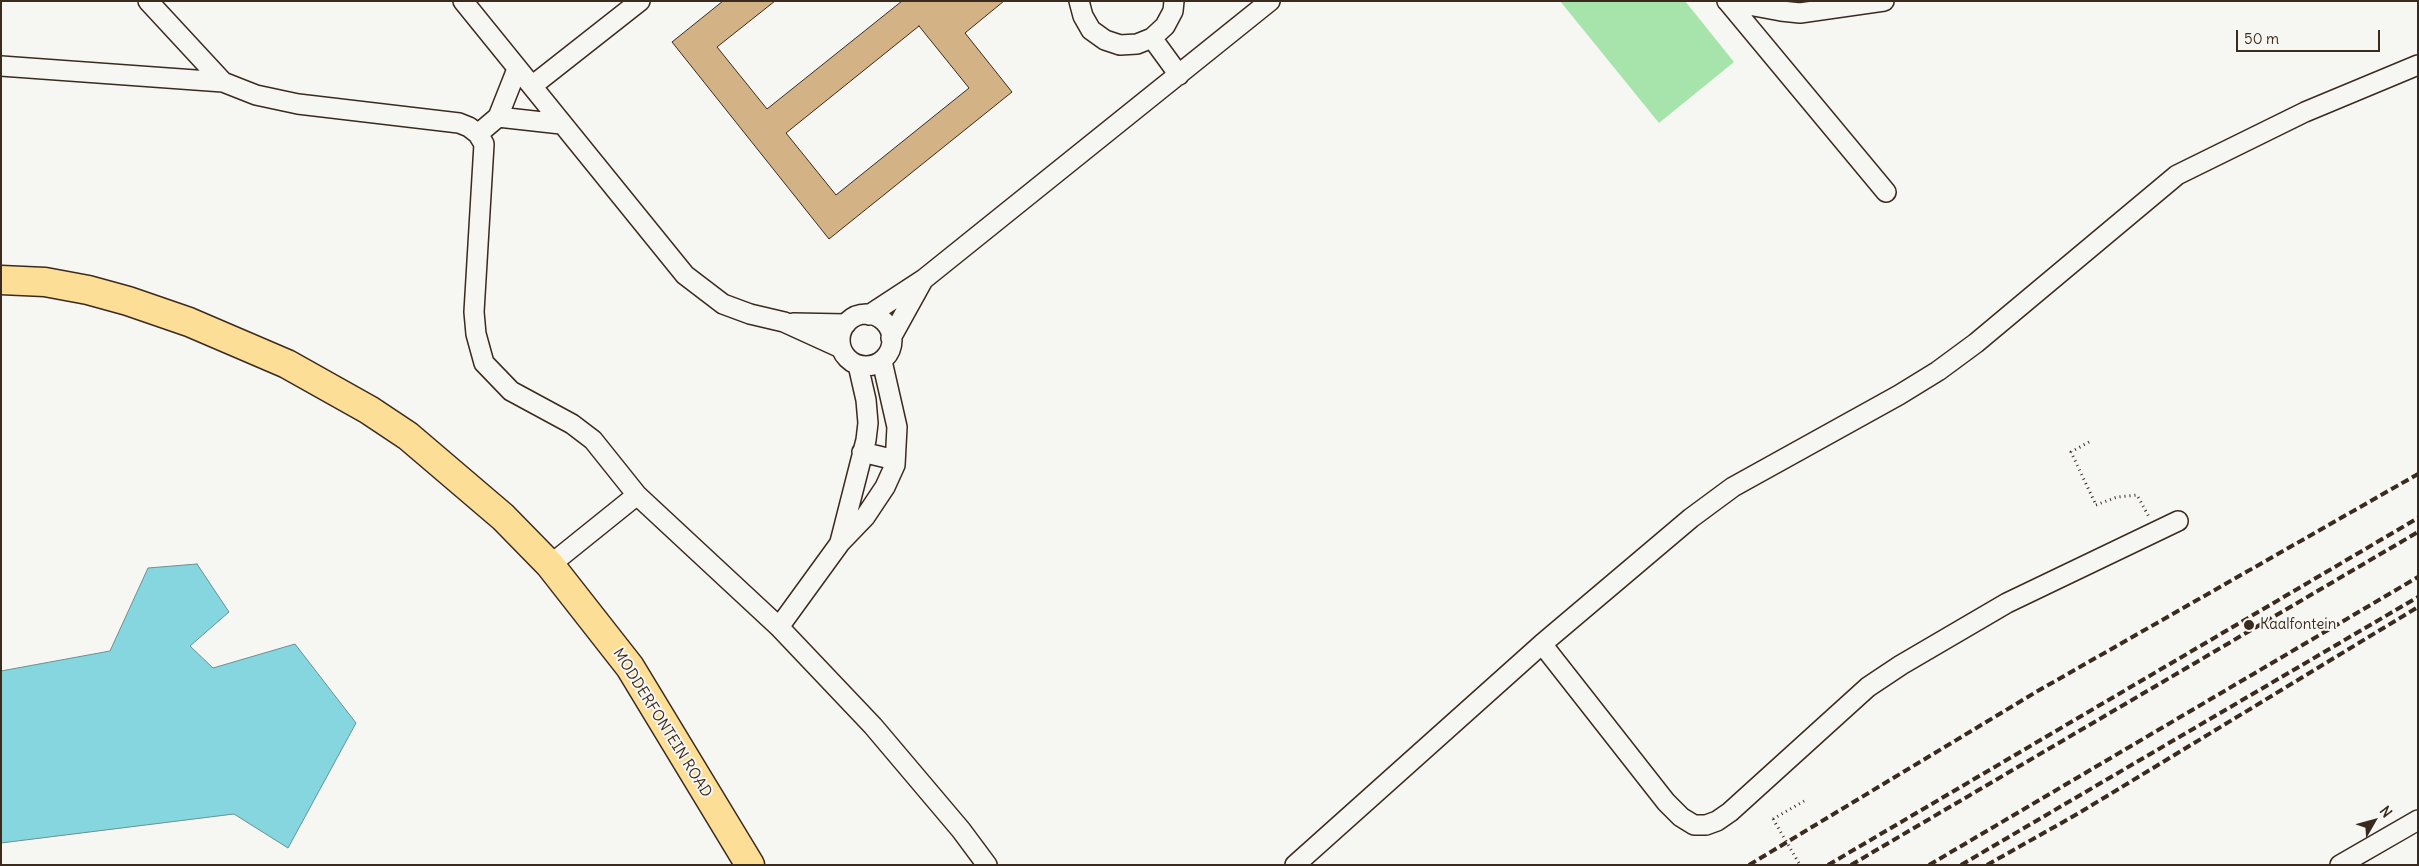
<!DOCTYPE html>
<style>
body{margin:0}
#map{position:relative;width:2419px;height:866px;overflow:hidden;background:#f6f6f2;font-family:Delius,sans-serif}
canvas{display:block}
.frame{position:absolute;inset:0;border:2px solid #3b2a1e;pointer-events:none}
.north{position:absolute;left:2349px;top:796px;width:50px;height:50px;-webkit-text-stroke:4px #f6f6f2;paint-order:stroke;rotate:52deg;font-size:14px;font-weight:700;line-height:20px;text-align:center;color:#3b2a1e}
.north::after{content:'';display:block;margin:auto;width:18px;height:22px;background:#3b2a1e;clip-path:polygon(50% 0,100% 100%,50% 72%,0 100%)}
.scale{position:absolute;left:2236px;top:30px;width:144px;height:22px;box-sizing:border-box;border:2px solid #3b2a1e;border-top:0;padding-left:6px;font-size:15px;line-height:18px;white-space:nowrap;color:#3b2a1e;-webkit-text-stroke:4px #f6f6f2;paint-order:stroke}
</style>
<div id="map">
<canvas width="2419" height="866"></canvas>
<div class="frame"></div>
<div class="north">N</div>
<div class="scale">50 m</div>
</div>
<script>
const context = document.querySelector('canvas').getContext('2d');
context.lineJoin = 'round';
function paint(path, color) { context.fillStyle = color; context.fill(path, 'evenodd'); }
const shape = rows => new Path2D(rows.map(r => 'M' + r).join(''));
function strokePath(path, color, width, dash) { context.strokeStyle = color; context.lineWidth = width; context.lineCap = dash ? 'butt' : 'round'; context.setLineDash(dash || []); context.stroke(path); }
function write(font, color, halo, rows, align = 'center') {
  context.font = font + ' Delius,sans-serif'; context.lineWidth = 4; context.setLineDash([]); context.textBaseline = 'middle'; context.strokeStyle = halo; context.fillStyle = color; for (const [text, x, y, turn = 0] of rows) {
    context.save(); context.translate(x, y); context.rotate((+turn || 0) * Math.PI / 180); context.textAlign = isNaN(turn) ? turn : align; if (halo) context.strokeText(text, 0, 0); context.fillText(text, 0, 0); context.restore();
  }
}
paint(shape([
 [1560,1,1685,1,1734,62,1659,123]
]), '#a7e4ab');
const water = shape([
 [197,564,229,612,190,646,213,668,295,644,356,723,288,848,234,814,1,843,1,671,110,651,148,568,197,564]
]);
paint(water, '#86d6e0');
strokePath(water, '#689192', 1);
const building = shape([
 [723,1,775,1,717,47,767,109,902,1,1004,1,965,33,1012,92,829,239,672,42,723,1],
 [919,26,969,88,836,195,786,133,919,26]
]);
paint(building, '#d3b286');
strokePath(building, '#3b2a1e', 1);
const minor = shape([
 [148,1,223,82],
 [463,1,685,275,723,304,750,314,784,322,841,348],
 [1079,1,1083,16,1091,30,1105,40,1120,45,1137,44,1152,38,1165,26,1173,11,1174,1],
 [1727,1,1781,11,1800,13,1884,1],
 [1728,2,1886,192],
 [1152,38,1179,75],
 [1,66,223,82,256,95,298,104,459,123,469,127,478,134,484,144,474,312,476,334,484,363,511,391,572,424,593,440,637,495,779,627,873,726,961,830,987,865],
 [532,86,640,1],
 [498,117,561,124],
 [478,134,498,117,517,69],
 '840 340a26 26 0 1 1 52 0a26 26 0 1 1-52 0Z',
 [869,315,924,279,1270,1],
 [793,323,846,324],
 [891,338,922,282],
 [862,452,895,460],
 [840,542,866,440,868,423,866,400,858,365],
 [550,565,637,495],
 [779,627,840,543,865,517,885,487,895,465,897,427,882,361],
 [1542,644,1666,802,1681,817,1694,825,1706,825,1717,821,1730,812,1868,687,1901,665,2007,603,2178,521],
 [1295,865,1542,644,1691,518,1733,487,1899,395,1938,371,1976,343,2177,175,2305,112,2418,65],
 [2340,865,2418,820]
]);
const primary = shape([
 [1,280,45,282,88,290,128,301,189,322,287,364,369,410,408,436,503,517,550,565,630,667,750,865]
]);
strokePath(minor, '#3b2a1e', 22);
strokePath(primary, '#3b2a1e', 31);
strokePath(shape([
 [2089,442,2071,452,2096,505],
 [2096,505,2117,497,2137,495,2149,517],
 [1773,819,1804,801]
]), '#3b2a1e', 3, [1, 4]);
strokePath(minor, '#f6f6f2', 19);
strokePath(primary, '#fdde96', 28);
strokePath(shape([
 [1749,865,2036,692,2418,474],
 [1828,865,2418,518],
 [1851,865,2418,532],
 [1929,865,2418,577],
 [1961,865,2418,597],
 [1987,865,2079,813,2418,607]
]), '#3b2a1e', 4, [8, 4]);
strokePath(shape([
 [1773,819,1800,865]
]), '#3b2a1e', 3, [1, 4]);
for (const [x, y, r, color] of [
 [2249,625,6,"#3b2a1e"]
]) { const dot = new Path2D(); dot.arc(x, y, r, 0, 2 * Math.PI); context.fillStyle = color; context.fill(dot); strokePath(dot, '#f6f6f2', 2); }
write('15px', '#3b2a1e', '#f6f6f2', [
 ["Kaalfontein",2260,625]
], 'left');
write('15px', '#3b2a1e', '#f6f6f2', [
 ["MODDERFONTEIN ROAD",662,723,58]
]);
</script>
